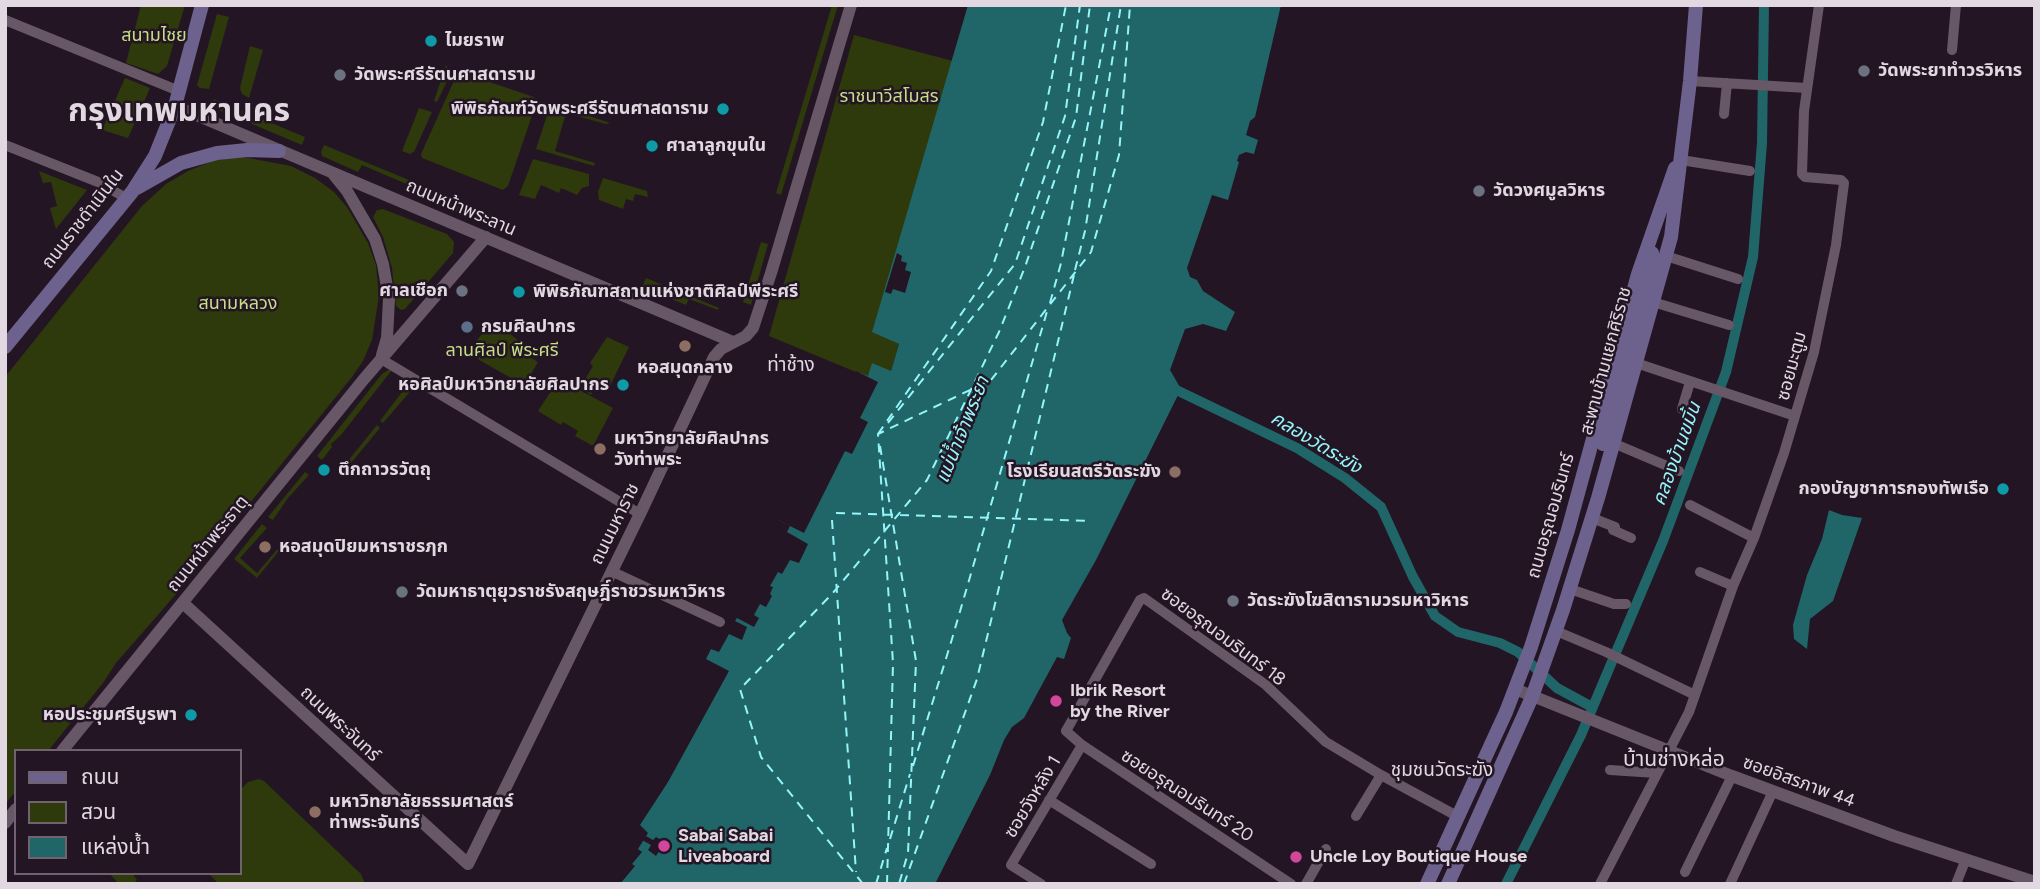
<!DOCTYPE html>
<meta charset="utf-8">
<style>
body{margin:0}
#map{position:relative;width:2040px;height:889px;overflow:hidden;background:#231523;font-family:Figtree,"Noto Sans Thai",sans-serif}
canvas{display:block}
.frame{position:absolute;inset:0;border:7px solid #e1d8e1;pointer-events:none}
.legend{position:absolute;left:14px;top:749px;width:228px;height:126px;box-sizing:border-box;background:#231523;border:2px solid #6f636f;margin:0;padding:9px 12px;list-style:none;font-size:21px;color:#e1d8e1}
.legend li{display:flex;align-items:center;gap:14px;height:35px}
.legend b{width:35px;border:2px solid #6f636f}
</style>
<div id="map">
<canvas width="2040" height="889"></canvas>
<div class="frame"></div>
<ul class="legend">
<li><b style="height:9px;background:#6d628d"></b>ถนน</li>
<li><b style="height:19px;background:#2e390c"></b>สวน</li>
<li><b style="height:19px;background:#206669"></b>แหล่งน้ำ</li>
</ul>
</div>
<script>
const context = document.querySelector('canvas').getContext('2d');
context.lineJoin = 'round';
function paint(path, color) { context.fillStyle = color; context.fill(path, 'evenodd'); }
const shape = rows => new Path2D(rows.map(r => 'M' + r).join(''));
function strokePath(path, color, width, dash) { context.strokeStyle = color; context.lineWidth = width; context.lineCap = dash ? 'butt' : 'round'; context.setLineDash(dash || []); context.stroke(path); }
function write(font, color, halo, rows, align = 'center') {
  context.font = font + ' Figtree,"Noto Sans Thai",sans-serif'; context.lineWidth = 5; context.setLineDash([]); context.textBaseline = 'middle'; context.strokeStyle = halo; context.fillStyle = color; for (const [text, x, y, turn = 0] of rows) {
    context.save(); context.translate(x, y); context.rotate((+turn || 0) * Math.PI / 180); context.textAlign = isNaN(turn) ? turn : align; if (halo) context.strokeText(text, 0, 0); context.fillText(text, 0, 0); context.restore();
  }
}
paint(shape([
 [141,5,185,5,167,66,158,74,126,63],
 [832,5,838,5,781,195,776,193],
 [217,14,229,17,209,89,200,88,197,85],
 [854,35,953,61,873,331,899,344,891,371,868,377,769,336],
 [250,46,263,50,249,98,242,94,240,88],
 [446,65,451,73,437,102,434,101],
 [460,72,534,97,537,101,508,186,503,190,422,158,421,154,457,74],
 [125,78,150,88,128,138,102,130],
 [214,99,305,137,302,145,209,106],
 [551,103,610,123,606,124,566,113,555,151,595,163,594,166,536,149],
 [419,108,432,112,414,152,410,154,402,151],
 [324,145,460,201,459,206,462,213,470,217,477,215,480,210,499,218,494,228,443,206,444,200,362,165,358,172,322,156,321,152],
 [243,157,291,166,315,178,334,192,347,207,368,243,376,265,379,296,372,340,363,361,352,377,177,593,116,663,103,683,48,751,16,751,16,791,5,804,5,377,142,206,166,184,188,171,215,160],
 [533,159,589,174,589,186,582,188,577,195,561,188,559,193,541,185,535,199,519,195],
 [39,171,87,190,56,229,50,208,57,206,51,182,43,183],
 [603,178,647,191,648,197,635,194,633,201,626,199,623,209,599,200,598,192],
 [383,209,447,234,454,242,453,253,405,309,401,310,396,306,392,268,383,237,373,217,377,210],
 [761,242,768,244,751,305,743,302],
 [646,278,719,308,718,310,689,299,686,305,642,287],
 [493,320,531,351,528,356,538,362,525,384,518,382,467,353],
 [607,337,629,347,607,392,595,388,591,395,580,388,593,366,590,363],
 [388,370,392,370,341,435,331,444,332,447,322,460,317,456,382,374],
 [559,379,613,408,593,446,575,436,578,431,563,422,561,425,538,411],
 [411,380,416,384,415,386,383,423,380,421],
 [377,425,380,428,346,469,343,467],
 [305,472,309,475,288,498,273,520,268,517],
 [262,524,267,528,240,558,257,573,286,539,287,541,257,578,234,559],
 [259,779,264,781,361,874,365,884,219,884,208,873,240,873,240,790,248,782],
 [109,873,132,873,137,880,133,884,119,884]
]), '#2e390c');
paint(shape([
 [968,5,1281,5,1255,117,1250,121,1246,135,1258,140,1254,154,1246,152,1239,155,1237,161,1239,162,1228,200,1212,195,1187,268,1190,277,1197,280,1203,291,1235,312,1226,331,1203,324,1185,329,1170,370,1181,389,1096,560,1062,620,1067,633,1071,638,1064,659,1057,657,1024,718,1012,727,1004,740,990,775,935,884,620,884,635,866,632,864,642,852,638,849,648,833,640,825,668,782,729,671,706,659,711,649,719,652,729,634,742,640,747,627,735,621,737,618,754,627,759,618,754,615,760,604,766,607,772,596,770,594,773,587,770,586,778,572,782,574,790,560,799,563,808,544,787,532,790,526,778,520,812,463,860,373,868,376,872,363,891,371,899,344,872,332],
 [1829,510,1842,515,1862,518,1833,601,1810,619,1807,649,1794,639,1793,625,1807,575,1822,539]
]), '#206669');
paint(shape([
 [897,253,902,256,901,261,907,263,905,270,911,272,905,293,893,289,891,294,885,292],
 [856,371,878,382,860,418,868,422,852,454,845,451,804,533,778,520,833,411],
 [646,836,653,840,656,837,665,842,656,856,648,850,651,845,642,840]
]), '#231523');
strokePath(shape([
 [1168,386,1297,448,1345,478,1381,507,1413,577,1435,616,1458,632,1500,643,1518,652,1557,688,1592,707],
 [1506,884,1581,735,1663,541,1726,372,1753,257,1762,143,1764,5]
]), '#206669', 10);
strokePath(shape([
 [1075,270,1085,231,1121,5],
 [1050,303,1061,263,1111,5],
 [888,423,1015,264,1065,116,1080,5],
 [878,434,991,271,1043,122,1066,5],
 [880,446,916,661,908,853,899,884],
 [836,513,1091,521],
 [832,520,856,872],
 [913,766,952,639,1048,308],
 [890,839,910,774],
 [863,884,761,757,740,689,832,594,927,480,999,332,1025,267,1076,117,1090,5],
 [876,884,887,848],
 [887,884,893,663,878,434,991,380,1091,252,1119,155,1130,5],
 [904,884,977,679,1074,275]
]), '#95f6fa', 2, [9, 7]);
strokePath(shape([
 [5,20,179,91],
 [1952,50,1956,5],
 [1690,81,1807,88],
 [1724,114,1727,83],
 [5,145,98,182,126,198],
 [1681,160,1750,171],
 [1666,256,1738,279],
 [1653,302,1729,325],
 [381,359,640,514],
 [1636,363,1795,416],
 [1682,409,1690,382],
 [1613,443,1679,471],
 [1690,505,1754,538],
 [1592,518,1615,527,1613,530,1631,538],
 [611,571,720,622],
 [1700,572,1733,586],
 [1570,589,1614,604,1626,604],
 [1556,631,1606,652,1695,695],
 [1610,770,1656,773],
 [1049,800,1151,864],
 [1356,816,1381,775],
 [1685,872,1732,776],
 [1041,884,1011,865,1082,745],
 [1291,884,1082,745,1066,731,1140,600,1144,598,1266,685,1326,742,1381,775,1457,816],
 [1306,884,1326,849],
 [1600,884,1689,712,1733,586,1754,538,1784,453,1814,352,1836,245,1844,183,1841,180,1805,177,1802,174,1804,111,1819,5],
 [1730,884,1773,791],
 [1956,884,1966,859]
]), '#675767', 10);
strokePath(shape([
 [175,106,733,342],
 [334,175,347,191,375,239,383,264,389,299,387,338,382,355],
 [183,603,468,864,640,514,714,357,721,349,746,336,753,328,771,273,851,5],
 [1515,689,1732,776,1894,836,2035,882],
 [62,751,364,379,486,237],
 [5,823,16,809]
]), '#675767', 12);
strokePath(shape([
 [137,188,181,163,217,153,247,150,279,151],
 [5,347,132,192,155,156,175,106,202,5],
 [1603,444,1648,281,1652,253],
 [1427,884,1506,712,1531,647,1568,530,1638,274,1675,168],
 [1448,884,1532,697,1563,610,1598,498,1671,237,1690,81,1696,5]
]), '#6d628d', 14);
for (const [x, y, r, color] of [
 [431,41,7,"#0f9aa8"],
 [1864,71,7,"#6b7280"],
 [340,75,7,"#6b7280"],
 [723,109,7,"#0f9aa8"],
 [652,146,7,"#0f9aa8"],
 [1479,191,7,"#6b7280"],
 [462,291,7,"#6b7280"],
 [519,292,7,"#0f9aa8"],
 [467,327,7,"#5c6f8a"],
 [685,346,7,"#8d6e63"],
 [623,385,7,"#0f9aa8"],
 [600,449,7,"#8d6e63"],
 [324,470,7,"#0f9aa8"],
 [1175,472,7,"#8d6e63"],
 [2003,489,7,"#0f9aa8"],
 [265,547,7,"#8d6e63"],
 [402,592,7,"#6b7280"],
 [1233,601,7,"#6b7280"],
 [1056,701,7,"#d1479c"],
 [191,715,7,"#0f9aa8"],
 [315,812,7,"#8d6e63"],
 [664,846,7,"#d1479c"],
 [1296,857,7,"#d1479c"]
]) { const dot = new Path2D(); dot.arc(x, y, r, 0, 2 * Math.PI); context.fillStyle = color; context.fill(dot); strokePath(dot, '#231523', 2.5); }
write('18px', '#c6de88', '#231523', [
 ["สนามไชย",154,36],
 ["ราชนาวีสโมสร",889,97],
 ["สนามหลวง",238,304],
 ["ลานศิลป์ พีระศรี",502,351]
]);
write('bold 18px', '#e1d8e1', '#231523', [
 ["ไมยราพ",445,41],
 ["วัดพระยาทําวรวิหาร",1878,71],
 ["วัดพระศรีรัตนศาสดาราม",354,75],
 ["พิพิธภัณฑ์วัดพระศรีรัตนศาสดาราม",709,109,"right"],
 ["ศาลาลูกขุนใน",666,146],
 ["วัดวงศมูลวิหาร",1493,191],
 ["ศาลเชือก",448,291,"right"],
 ["พิพิธภัณฑสถานแห่งชาติศิลป์พีระศรี",533,292],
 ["กรมศิลปากร",481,327],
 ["หอสมุดกลาง",685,368,"center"],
 ["หอศิลป์มหาวิทยาลัยศิลปากร",609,385,"right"],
 ["มหาวิทยาลัยศิลปากร",614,439],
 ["วังท่าพระ",614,460],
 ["ตึกถาวรวัตถุ",338,470],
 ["โรงเรียนสตรีวัดระฆัง",1161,472,"right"],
 ["กองบัญชาการกองทัพเรือ",1989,489,"right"],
 ["หอสมุดปิยมหาราชรฦก",279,547],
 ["วัดมหาธาตุยุวราชรังสฤษฎิ์ราชวรมหาวิหาร",416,592],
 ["วัดระฆังโฆสิตารามวรมหาวิหาร",1247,601],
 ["Ibrik Resort",1070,691],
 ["by the River",1070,712],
 ["หอประชุมศรีบูรพา",177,715,"right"],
 ["มหาวิทยาลัยธรรมศาสตร์",329,802],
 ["ท่าพระจันทร์",329,823],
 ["Sabai Sabai",678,836],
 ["Liveaboard",678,857],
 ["Uncle Loy Boutique House",1310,857]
], 'left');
write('18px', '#e1d8e1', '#231523', [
 ["ถนนหน้าพระลาน",461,208,23],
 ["ถนนราชดำเนินใน",83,219,-52],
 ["สะพานข้ามแยกศิริราช",1606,361,-75],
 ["ซอยมะตูม",1792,366,-75],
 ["ถนนอรุณอมรินทร์",1551,516,-74],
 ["ถนนมหาราช",615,524,-64],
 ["ถนนหน้าพระธาตุ",208,544,-51],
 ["ซอยอรุณอมรินทร์ 18",1223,637,37],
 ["ถนนพระจันทร์",340,724,43],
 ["ซอยอิสรภาพ 44",1799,782,20],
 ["ซอยอรุณอมรินทร์ 20",1187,796,33],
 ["ซอยวังหลัง 1",1033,797,-59]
]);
write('19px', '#e1d8e1', '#231523', [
 ["ท่าช้าง",791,365],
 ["ชุมชนวัดระฆัง",1442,770]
]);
write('italic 19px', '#95f6fa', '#231523', [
 ["แม่น้ำเจ้าพระยา",963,430,-68],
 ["คลองวัดระฆัง",1316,443,31],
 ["คลองบ้านขมิ้น",1677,454,-70]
]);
write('21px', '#e1d8e1', '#231523', [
 ["บ้านช่างหล่อ",1674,760]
]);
write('bold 32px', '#e1d8e1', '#231523', [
 ["กรุงเทพมหานคร",179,112]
]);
</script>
